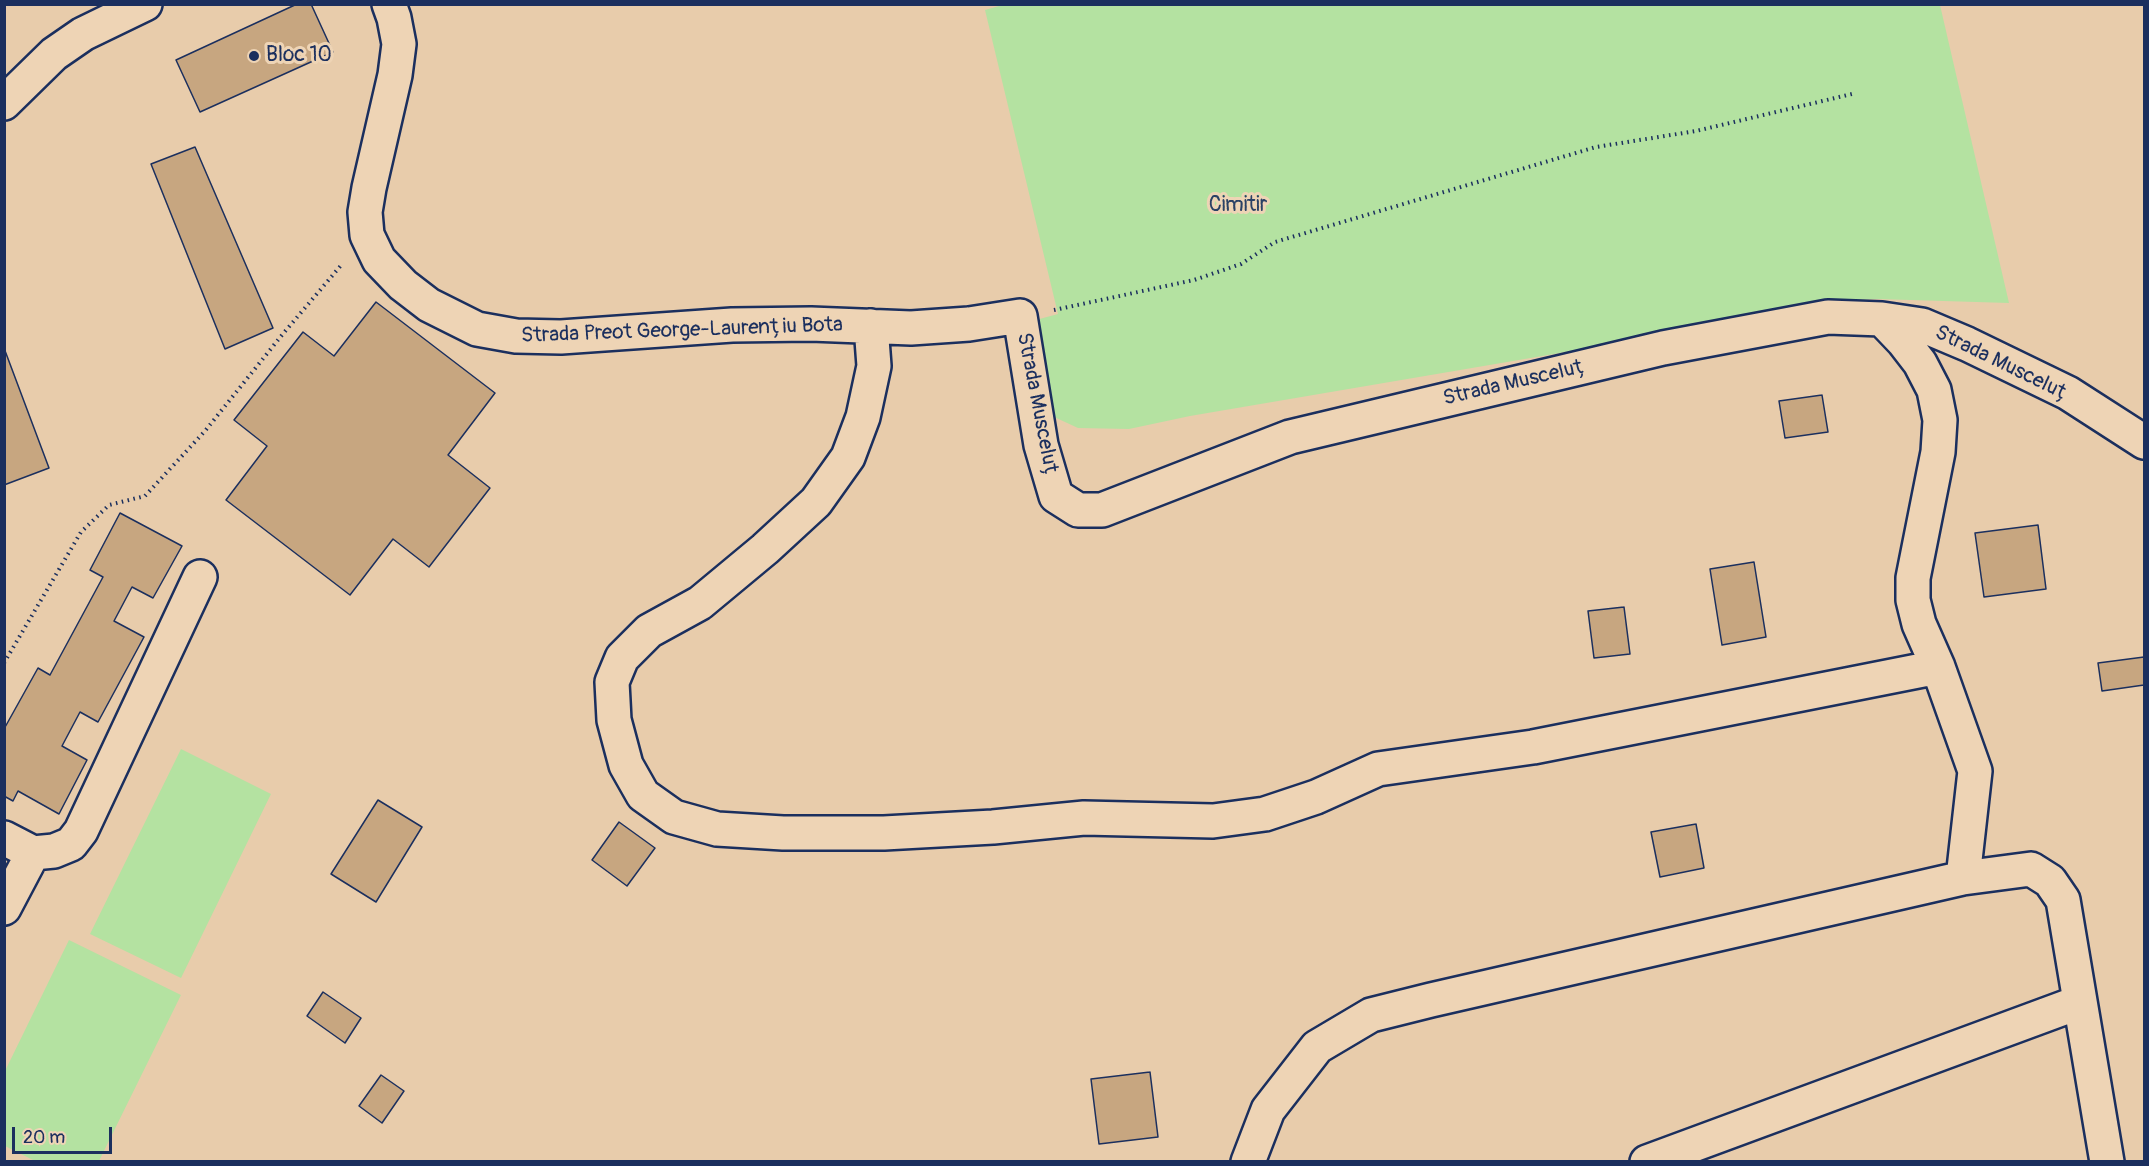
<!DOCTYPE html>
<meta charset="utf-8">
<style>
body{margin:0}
#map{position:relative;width:2149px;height:1166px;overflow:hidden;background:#e8ccab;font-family:Pangolin,sans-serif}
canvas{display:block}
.frame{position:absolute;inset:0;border:6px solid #1b2f5e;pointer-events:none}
.scale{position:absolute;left:12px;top:1127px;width:100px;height:27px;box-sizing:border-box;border:3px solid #1b2f5e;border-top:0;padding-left:8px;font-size:18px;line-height:21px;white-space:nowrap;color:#1b2f5e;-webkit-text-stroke:4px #eed4b5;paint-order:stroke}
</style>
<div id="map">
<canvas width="2149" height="1166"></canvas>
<div class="frame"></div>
<div class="scale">20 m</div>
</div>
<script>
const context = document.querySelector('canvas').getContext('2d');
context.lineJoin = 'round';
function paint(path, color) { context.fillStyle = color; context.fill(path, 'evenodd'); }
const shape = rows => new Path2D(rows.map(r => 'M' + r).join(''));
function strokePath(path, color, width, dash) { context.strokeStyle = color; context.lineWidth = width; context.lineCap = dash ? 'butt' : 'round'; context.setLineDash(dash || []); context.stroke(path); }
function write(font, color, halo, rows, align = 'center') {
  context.font = font + ' Pangolin,sans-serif'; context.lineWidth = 6; context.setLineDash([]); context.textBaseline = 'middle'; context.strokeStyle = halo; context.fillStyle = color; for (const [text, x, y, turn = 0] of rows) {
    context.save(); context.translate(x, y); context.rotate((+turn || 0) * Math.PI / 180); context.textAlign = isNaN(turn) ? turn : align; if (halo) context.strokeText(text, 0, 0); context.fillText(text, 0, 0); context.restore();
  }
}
paint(shape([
 [1006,4,1940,5,2009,303,1877,299,1834,301,1745,314,1607,345,1190,416,1129,429,1078,428,1052,416,1032,321,1058,314,985,10],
 [181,749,271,794,181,978,90,934],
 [69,940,181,995,99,1161,35,1161,5,1146,5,1071]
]), '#b4e2a1');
const building = shape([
 [297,4,311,4,333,52,200,112,176,60,297,4],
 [195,147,273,328,225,349,151,164,195,147],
 [376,302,495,393,448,455,490,488,429,567,393,539,350,595,226,500,267,446,234,420,303,332,334,356,376,302],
 [4,348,49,468,4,485,4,348],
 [1822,395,1828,432,1785,438,1779,401,1822,395],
 [120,513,182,546,153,598,132,587,114,621,144,637,98,722,80,712,62,746,87,760,59,814,18,791,13,801,4,796,4,729,38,668,50,675,103,577,90,570,120,513],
 [2038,525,2046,589,1984,597,1975,533,2038,525],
 [1754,562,1766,637,1722,645,1710,569,1754,562],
 [1624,607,1630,654,1594,658,1588,611,1624,607],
 [2144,657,2144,685,2102,691,2098,663,2144,657],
 [378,800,422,827,376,902,331,874,378,800],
 [619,822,655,848,627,886,592,860,619,822],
 [1696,824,1704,868,1660,877,1651,832,1696,824],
 [323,992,361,1018,345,1043,307,1016,323,992],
 [1150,1072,1158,1137,1099,1144,1091,1079,1150,1072],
 [381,1075,404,1091,382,1123,359,1106,381,1075]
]);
paint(building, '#c7a680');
strokePath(building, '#1b2f5e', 1.5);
const street = shape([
 [389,4,394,18,399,44,395,75,369,188,365,212,367,235,379,260,403,285,429,305,477,329,516,336,561,337,732,325,811,324,911,328,969,324,1020,316,1041,445,1056,496,1078,510,1102,510,1290,437,1663,348,1828,317,1882,319,1922,325,1967,344,2068,393,2144,442],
 [4,103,54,54,83,34,145,4],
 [1882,319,1903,341,1920,363,1934,390,1940,420,1938,452,1913,578,1913,600,1919,624,1938,667,1975,771,1963,878],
 [871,326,874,366,863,417,848,457,816,502,765,549,700,603,649,631,622,658,612,682,614,720,626,765,643,795,674,817,717,829,783,833,884,833,993,827,1084,818,1213,821,1265,814,1316,797,1378,769,1533,747,1938,667],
 [4,838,33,853,4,908],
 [33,853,54,851,71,844,81,831,200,577],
 [1248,1162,1268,1110,1317,1047,1371,1015,1431,1000,1963,878,2031,869,2050,881,2063,900,2107,1162],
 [1647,1162,2080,1002]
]);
strokePath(street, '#1b2f5e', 38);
strokePath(shape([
 [1054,310,1194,280,1241,264,1275,242,1596,147,1696,131,1852,94],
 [4,663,81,532,109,505,145,496,205,431,282,335,343,263]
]), '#1b2f5e', 4, [1.5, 4.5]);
strokePath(street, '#eed4b5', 33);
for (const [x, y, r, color] of [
 [254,56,6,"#1b2f5e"]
]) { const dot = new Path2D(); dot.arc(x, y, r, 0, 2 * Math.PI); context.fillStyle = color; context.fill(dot); strokePath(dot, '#eed4b5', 2); }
write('21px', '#1b2f5e', '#eed4b5', [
 ["Bloc 10",266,56]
], 'left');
write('21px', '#2a4165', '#eed4b5', [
 ["Cimitir",1238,206]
]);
write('21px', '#1b2f5e', '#eed4b5', [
 ["Strada Preot George-Laurențiu Bota",682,331,-2],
 ["Strada Musceluț",2002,364,26],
 ["Strada Musceluț",1515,383,-13],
 ["Strada Musceluț",1037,405,79]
]);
</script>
